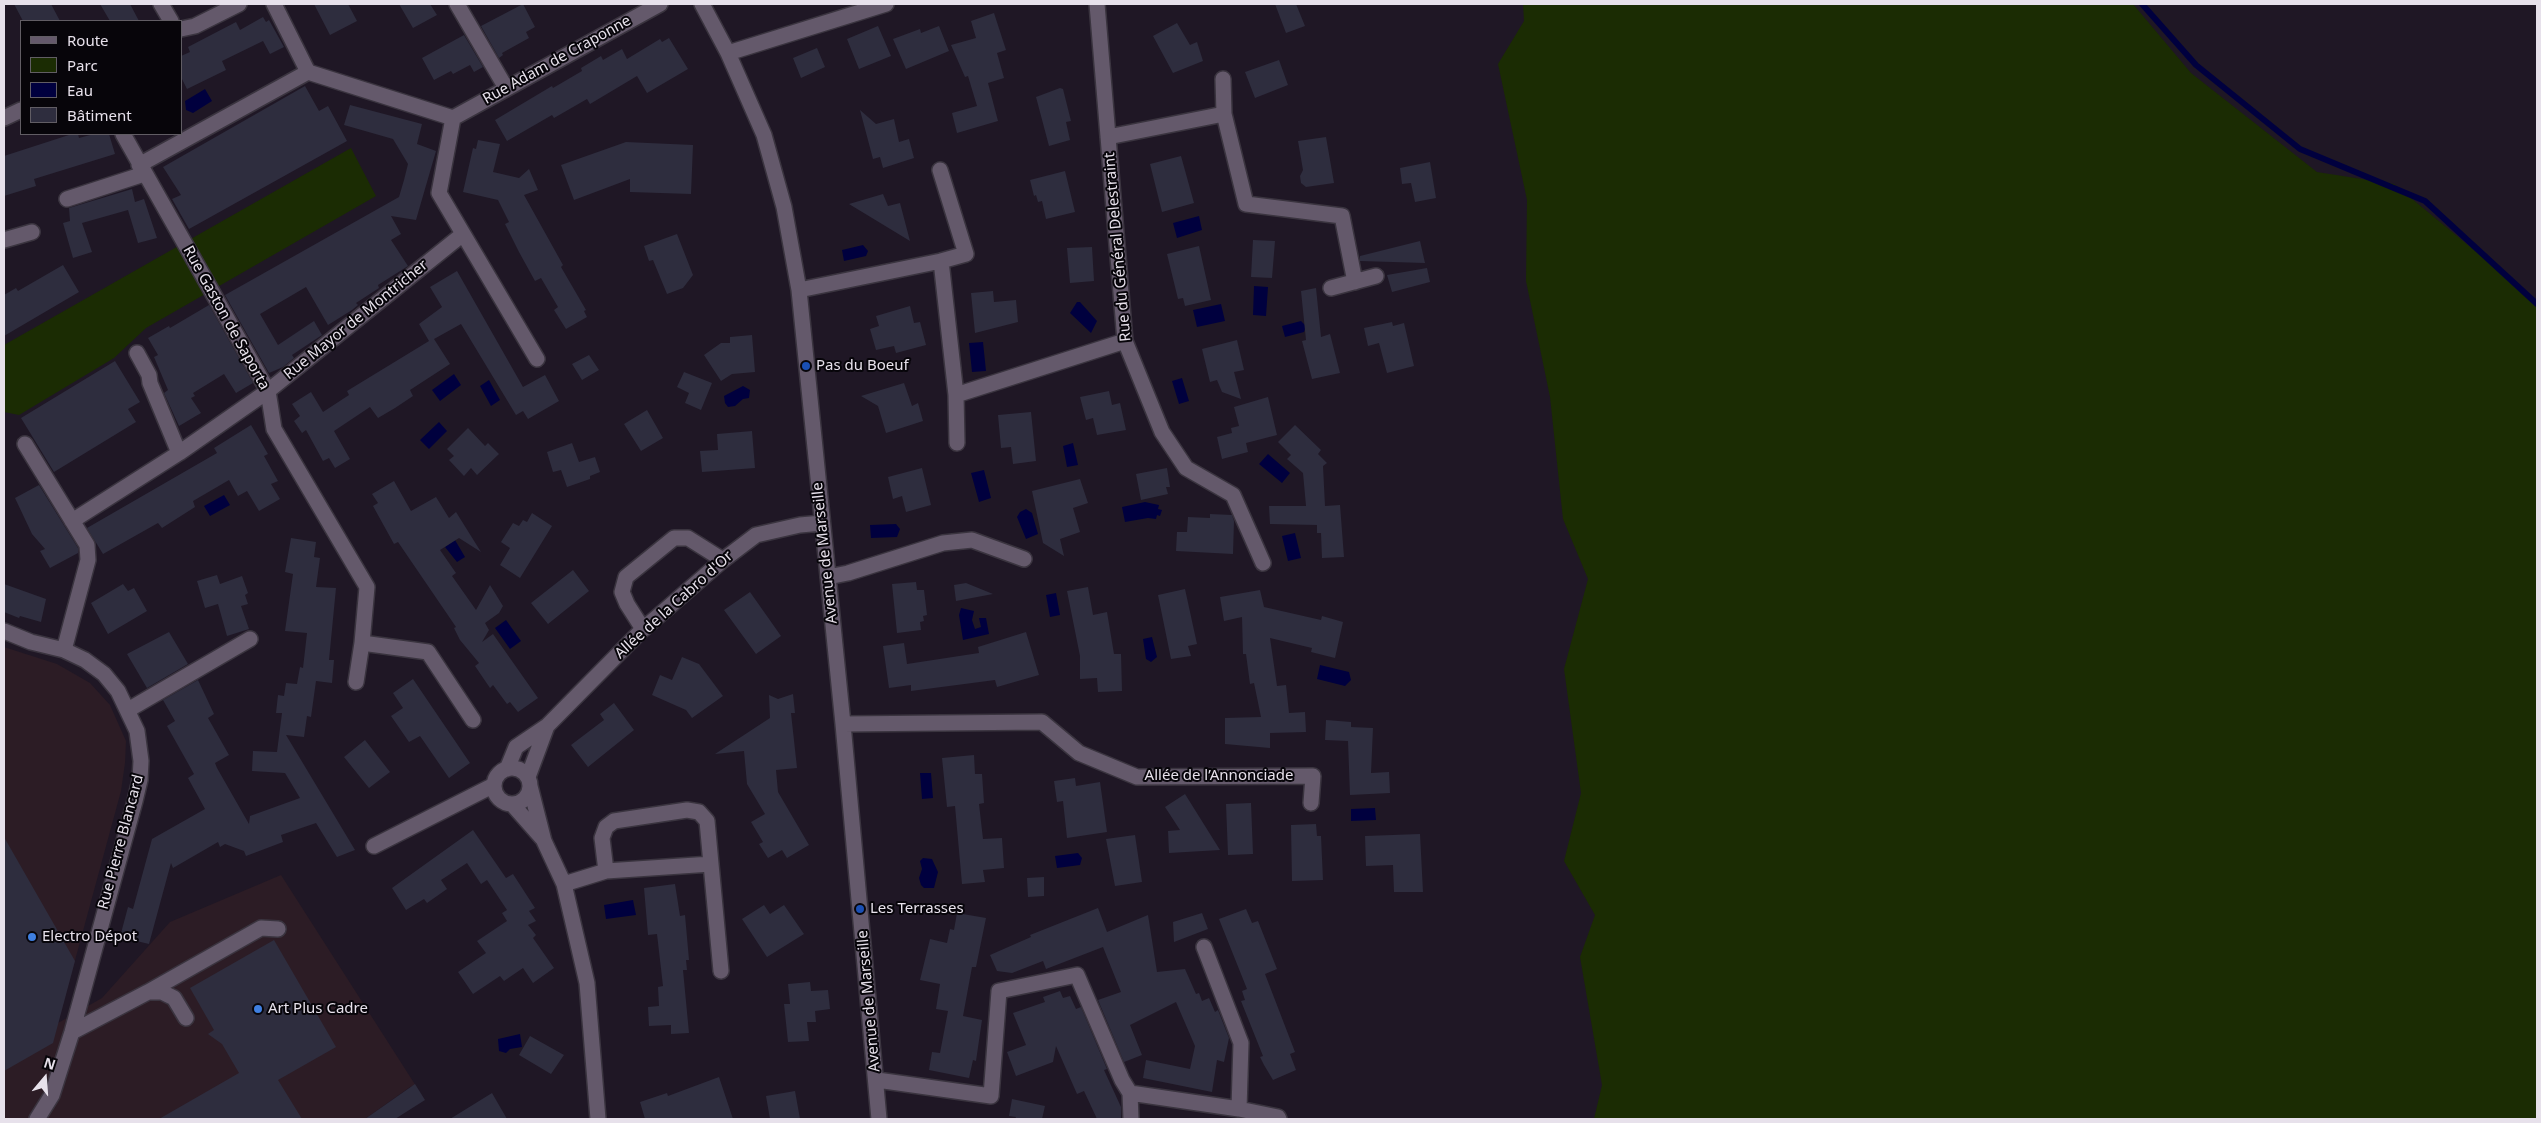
<!DOCTYPE html>
<meta charset="utf-8">
<style>
body{margin:0}
#map{position:relative;width:2541px;height:1123px;overflow:hidden;background:#1f1725;font-family:"Noto Sans",sans-serif}
canvas{display:block}
.frame{position:absolute;inset:0;border:5px solid #e7e1eb;pointer-events:none}
.legend{position:absolute;left:20px;top:20px;width:162px;height:115px;box-sizing:border-box;background:#07050a;border:1px solid #615d64;margin:0;padding:6px 9px;list-style:none;font-size:15px;color:#e7e1eb}
.legend li{display:flex;align-items:center;gap:10px;height:25px}
.legend b{width:25px;border:1px solid #615d64}
.north{position:absolute;left:20px;top:1053px;width:50px;height:50px;-webkit-text-stroke:4px #07050a;paint-order:stroke;rotate:18deg;font-size:14px;font-weight:700;line-height:20px;text-align:center;color:#e7e1eb}
.north::after{content:'';display:block;margin:auto;width:18px;height:22px;background:#e7e1eb;clip-path:polygon(50% 0,100% 100%,50% 72%,0 100%)}
</style>
<div id="map">
<canvas width="2541" height="1123"></canvas>
<div class="frame"></div>
<ul class="legend">
<li><b style="height:6px;background:#64596b"></b>Route</li>
<li><b style="height:14px;background:#1b2c03"></b>Parc</li>
<li><b style="height:14px;background:#00003e"></b>Eau</li>
<li><b style="height:14px;background:#2e2d3e"></b>Bâtiment</li>
</ul>
<div class="north">N</div>
</div>
<script>
const context = document.querySelector('canvas').getContext('2d');
context.lineJoin = 'round';
function paint(path, color) { context.fillStyle = color; context.fill(path, 'evenodd'); }
const shape = rows => new Path2D(rows.map(r => 'M' + r).join(''));
function strokePath(path, color, width, dash) { context.strokeStyle = color; context.lineWidth = width; context.lineCap = dash ? 'butt' : 'round'; context.setLineDash(dash || []); context.stroke(path); }
function write(font, color, halo, rows, align = 'center') {
  context.font = font + ' "Noto Sans",sans-serif'; context.lineWidth = 4; context.setLineDash([]); context.textBaseline = 'middle'; context.strokeStyle = halo; context.fillStyle = color; for (const [text, x, y, turn = 0] of rows) {
    context.save(); context.translate(x, y); context.rotate((+turn || 0) * Math.PI / 180); context.textAlign = isNaN(turn) ? turn : align; if (halo) context.strokeText(text, 0, 0); context.fillText(text, 0, 0); context.restore();
  }
}
paint(shape([
 [4,647,57,664,90,683,110,705,126,741,125,763,121,791,58,1023,102,998,170,922,281,875,416,1086,410,1087,365,1119,4,1119]
]), '#2c1c25');
paint(shape([
 [1523,4,2133,4,2191,73,2317,172,2394,184,2537,302,2537,1119,1594,1119,1602,1085,1580,957,1595,915,1564,861,1581,793,1564,669,1588,579,1563,519,1550,397,1526,281,1527,200,1498,64,1524,21],
 [351,148,376,196,146,328,114,358,19,415,4,412,4,345]
]), '#1b2c03');
paint(shape([
 [205,89,212,101,193,113,186,110,185,101],
 [1199,216,1202,230,1177,238,1173,223],
 [863,245,868,251,866,256,844,261,842,250],
 [1254,286,1268,287,1266,316,1253,315],
 [1077,302,1080,302,1097,321,1091,333,1070,313],
 [1221,304,1225,321,1197,327,1193,310],
 [1301,321,1306,326,1304,332,1285,337,1282,326],
 [983,342,986,371,972,372,969,343],
 [454,374,461,385,440,401,432,390],
 [1182,378,1189,401,1179,404,1172,381],
 [489,380,500,400,491,406,480,386],
 [743,386,750,390,749,398,743,399,735,406,728,407,725,403,724,396],
 [439,422,447,431,429,449,420,440],
 [1073,443,1078,465,1067,467,1063,446],
 [1268,454,1290,473,1282,483,1259,464],
 [984,470,991,498,979,502,971,473],
 [224,495,230,505,210,516,204,506],
 [1145,502,1159,505,1158,509,1162,510,1160,516,1157,515,1156,519,1148,518,1125,522,1122,507],
 [1026,509,1032,513,1038,534,1026,539,1017,517,1020,512],
 [896,524,900,529,897,537,871,538,870,525],
 [1295,533,1301,558,1288,561,1282,536],
 [455,540,465,557,457,562,445,547],
 [1056,593,1060,615,1050,617,1046,595],
 [961,608,974,611,972,620,975,629,981,627,979,618,986,618,989,634,963,640,959,615],
 [506,620,521,641,510,649,495,628],
 [1152,637,1157,657,1151,662,1146,659,1143,639],
 [1320,665,1349,672,1351,680,1345,686,1317,679],
 [920,773,931,773,933,798,922,799],
 [1375,808,1376,820,1351,821,1351,809],
 [1078,853,1082,858,1080,865,1057,868,1055,856],
 [923,858,932,859,938,872,934,888,924,888,921,885,919,878,922,869,920,861],
 [633,900,636,915,606,919,604,905],
 [520,1034,522,1047,510,1049,506,1053,499,1051,498,1039]
]), '#00003e');
strokePath(shape([
 [2142,4,2196,65,2300,149,2425,201,2537,304]
]), '#00003e', 6);
paint(shape([
 [14,4,51,4,60,21,23,21],
 [100,4,130,4,139,21,110,21],
 [314,4,348,4,357,21,330,35],
 [399,4,430,4,437,15,413,28],
 [523,4,535,27,526,32,529,38,502,53,503,55,499,58,481,26],
 [1275,4,1296,4,1305,26,1286,33],
 [994,13,1006,50,997,53,1004,78,988,83,998,121,957,133,952,113,977,106,968,76,965,77,951,45,976,38,971,21],
 [263,17,266,22,269,20,284,47,270,54,263,41,222,61,226,70,187,89,181,77,181,56,190,52,188,47,236,22,240,30],
 [1177,23,1190,45,1197,42,1203,61,1173,73,1153,36],
 [878,26,891,56,859,69,847,39],
 [939,26,949,51,906,69,893,39,920,29,921,33],
 [464,35,483,67,474,72,470,65,453,74,451,71,434,80,422,58],
 [669,38,688,69,647,93,637,76,590,104,587,99,554,118,552,115,507,141,495,120,552,86,553,88,582,71,581,68,601,56,603,60,622,49,627,59,660,39,662,42],
 [817,48,825,67,801,78,793,58],
 [1279,60,1288,85,1255,98,1245,72],
 [305,86,319,111,328,106,347,141,189,229,172,199,181,195,163,167],
 [1060,88,1063,89,1071,121,1066,122,1070,140,1049,146,1036,97],
 [350,105,422,124,417,144,436,151,416,220,391,216,401,234,391,240,408,266,378,285,379,288,356,303,358,305,352,310,328,325,306,287,260,314,278,345,314,321,322,335,292,355,294,358,283,367,269,373,225,295,399,197,404,180,408,164,393,139,344,125],
 [860,110,876,124,894,119,899,142,909,139,914,158,883,168,880,157,873,159],
 [72,134,78,134,79,138,94,134,109,134,115,154,34,179,36,186,4,196,4,156],
 [1326,137,1334,183,1306,187,1301,183,1300,176,1303,170,1298,141],
 [478,140,500,144,493,172,519,178,529,169,538,190,524,195,563,265,561,267,586,310,584,311,587,317,566,329,554,310,558,307,541,278,535,281,519,252,505,224,509,222,498,200,463,192,473,148,476,149],
 [626,142,693,145,691,194,630,192,630,179,574,200,561,165],
 [1181,156,1194,203,1162,212,1150,164],
 [1430,162,1436,198,1415,202,1411,183,1402,184,1400,168],
 [1065,171,1075,212,1046,219,1042,201,1038,202,1036,195,1034,196,1030,180],
 [132,189,135,202,144,199,157,238,138,243,128,210,82,223,92,252,73,258,63,223,70,221,69,208],
 [883,194,888,206,900,203,910,241,849,204],
 [677,234,693,275,683,288,667,294,653,260,649,261,644,246],
 [1253,240,1275,241,1272,278,1251,277],
 [1420,241,1425,263,1360,261,1360,256],
 [1199,246,1211,300,1185,306,1183,298,1178,299,1167,254],
 [1092,247,1094,281,1070,283,1067,248],
 [63,265,79,292,4,336,4,295,16,288,18,291],
 [1427,268,1430,282,1392,292,1387,275],
 [457,271,523,387,545,375,559,401,528,419,523,411,516,415,461,324,434,339,450,364,410,390,413,396,395,408,378,418,370,407,334,431,350,459,335,468,329,458,323,461,306,430,302,433,294,421,300,416,292,404,311,392,323,412,349,395,347,391,429,341,419,324,442,307,430,287],
 [1316,288,1321,337,1330,334,1340,373,1312,379,1302,341,1306,340,1301,291],
 [993,291,994,302,1016,300,1018,322,975,333,971,293],
 [209,305,253,383,236,393,224,374,193,393,195,396,191,398,201,413,179,426,164,393,168,390,154,357,158,355,148,338,169,326,170,328],
 [910,306,914,323,920,322,926,345,896,353,894,346,876,350,870,329,879,326,876,316],
 [1392,322,1393,326,1404,323,1414,366,1387,373,1379,343,1368,346,1364,328],
 [752,335,755,372,732,374,721,381,704,355,721,343,730,343,730,337],
 [1237,340,1244,370,1234,372,1241,399,1222,392,1217,380,1210,382,1202,349],
 [589,355,599,370,582,380,572,364],
 [115,361,140,402,128,409,136,422,54,472,21,418],
 [684,372,712,383,701,410,685,403,689,393,677,387],
 [904,383,912,406,918,403,923,421,886,433,878,406,861,396],
 [1109,391,1112,405,1120,403,1126,430,1097,435,1093,418,1086,420,1080,397],
 [1268,397,1277,435,1246,443,1248,452,1222,459,1217,437,1232,433,1231,428,1239,426,1234,407],
 [647,410,663,438,641,451,624,424],
 [1031,412,1036,461,1013,464,1011,447,1001,448,998,415],
 [251,425,268,454,264,456,278,481,271,484,280,499,259,511,247,491,238,496,229,480,193,501,195,507,162,528,158,523,103,554,87,528,217,453,214,448],
 [1295,425,1321,450,1318,454,1327,463,1323,466,1325,506,1340,505,1344,557,1322,558,1321,533,1317,533,1317,525,1270,524,1269,506,1306,506,1303,473,1287,459,1291,455,1278,442],
 [468,428,485,446,488,443,499,454,477,475,471,468,464,476,449,460,454,456,447,449],
 [752,431,755,468,702,472,700,451,718,450,717,434],
 [572,443,579,462,595,457,600,472,590,476,590,479,567,487,561,470,553,472,547,452],
 [922,468,931,505,906,512,902,496,893,499,888,477],
 [1167,468,1170,487,1166,487,1168,494,1141,500,1136,474],
 [1080,479,1088,503,1073,508,1080,532,1060,539,1064,556,1043,543,1032,491],
 [394,481,411,511,436,497,449,518,456,512,481,552,459,538,440,550,456,573,452,576,476,610,490,585,503,606,499,613,485,623,489,630,482,642,493,634,538,698,518,712,510,702,507,704,493,685,490,688,475,666,479,663,460,640,454,628,456,627,398,542,394,544,373,506,378,503,372,494],
 [39,485,78,548,78,553,50,568,40,551,45,549,32,534,15,498],
 [532,513,552,526,520,578,500,565,510,548,501,542,513,523,519,526,523,520,527,522],
 [1210,514,1232,515,1234,521,1233,554,1176,551,1177,532,1187,532,1188,517,1210,518],
 [291,538,316,542,314,557,320,558,316,587,336,588,329,660,334,660,332,683,316,681,311,717,307,716,304,737,286,735,355,850,337,857,316,823,281,835,283,842,246,856,244,851,225,844,220,847,218,842,173,868,171,863,149,944,120,937,128,907,133,909,152,839,205,809,188,778,194,774,167,726,175,721,163,700,198,680,214,714,208,718,229,755,215,763,217,768,249,824,250,816,300,798,285,773,252,771,253,751,277,752,282,713,276,713,278,695,284,696,286,683,297,684,300,667,303,668,307,633,285,631,293,574,285,572],
 [573,570,589,591,548,624,531,603],
 [217,575,220,584,242,576,248,593,245,595,248,604,241,606,249,629,227,636,218,604,205,608,197,581],
 [916,582,917,590,924,590,927,615,923,616,924,621,920,622,921,630,897,633,892,584],
 [966,583,993,594,956,601,954,585],
 [4,584,46,599,41,622,20,616,19,618,4,612],
 [123,584,128,591,134,588,147,611,108,634,91,603],
 [1088,587,1093,615,1107,612,1114,654,1121,654,1122,691,1098,692,1097,678,1080,679,1080,656,1067,591],
 [1185,589,1197,644,1188,646,1191,656,1171,659,1158,595],
 [1260,590,1264,607,1321,620,1322,616,1343,622,1335,658,1311,652,1312,648,1270,638,1277,686,1286,685,1289,713,1305,712,1306,732,1270,733,1270,748,1225,744,1225,718,1261,717,1254,683,1250,684,1246,654,1243,654,1242,617,1224,621,1220,597],
 [750,592,781,636,756,654,724,610],
 [169,632,188,664,147,688,127,654],
 [1026,632,1039,675,997,687,995,680,911,691,911,685,889,688,883,646,904,643,907,664,979,653,978,647],
 [682,657,699,664,723,696,692,718,686,710,652,695,660,675,672,680],
 [413,679,470,763,449,778,420,736,409,742,391,716,403,708,393,693],
 [793,694,795,713,791,713,797,768,776,770,778,792,809,845,787,858,782,850,768,858,759,844,763,842,751,822,765,814,747,784,744,751,715,754,770,718,769,695,778,699],
 [614,703,634,730,588,767,571,745,604,720,600,714],
 [1326,720,1351,722,1351,727,1373,728,1371,773,1389,772,1390,793,1350,795,1348,741,1325,740],
 [365,740,390,772,369,788,344,757],
 [974,755,975,774,982,774,984,803,979,804,983,839,1002,838,1004,868,983,870,985,882,962,884,955,806,947,807,942,758],
 [1075,778,1076,786,1100,782,1107,832,1067,838,1063,801,1057,802,1054,781],
 [1185,794,1220,850,1169,853,1168,831,1180,830,1165,807],
 [1251,803,1253,854,1228,855,1226,804],
 [1316,824,1317,836,1321,836,1323,880,1292,881,1291,825],
 [473,830,506,878,513,874,535,908,529,911,536,921,528,925,536,935,533,938,554,968,533,983,523,968,504,981,500,976,473,994,458,972,486,953,477,941,507,921,502,913,507,910,487,880,481,884,467,863,441,880,447,889,427,903,424,899,406,910,392,888],
 [1420,834,1423,892,1394,892,1393,865,1366,866,1365,836],
 [1135,835,1142,882,1115,886,1106,839],
 [4,837,75,961,53,1043,4,1071],
 [1044,877,1044,896,1028,897,1027,878],
 [675,884,680,916,685,915,689,960,686,960,687,970,683,970,689,1033,671,1034,671,1025,649,1026,648,1007,659,1006,658,987,663,986,657,934,648,935,644,888],
 [764,905,770,914,784,905,804,934,767,957,742,919],
 [1098,908,1107,932,1148,915,1157,972,1185,969,1196,994,1199,993,1202,1001,1209,998,1215,1012,1218,1010,1229,1038,1224,1062,1217,1060,1212,1092,1143,1078,1146,1060,1190,1069,1195,1046,1176,1002,1130,1025,1142,1055,1124,1062,1098,1000,1121,992,1103,947,1046,969,1043,961,1012,973,997,971,990,955,1031,937,1030,935],
 [1246,909,1252,923,1258,921,1277,969,1265,974,1295,1052,1290,1054,1296,1070,1273,1080,1264,1065,1260,1057,1263,1056,1241,1001,1245,1000,1242,991,1247,989,1219,919],
 [957,913,986,918,976,967,972,967,963,1016,982,1020,976,1061,973,1060,969,1078,929,1070,932,1052,940,1053,948,1011,936,1009,940,984,920,980,930,939,947,943,950,929,954,930],
 [1202,913,1208,929,1174,942,1173,922],
 [274,940,336,1047,278,1080,302,1119,159,1119,239,1073,222,1044,208,1034,214,1030,190,988],
 [810,982,811,991,828,990,830,1009,815,1011,816,1022,807,1022,809,1041,788,1042,784,1004,790,1004,788,984],
 [1060,991,1063,998,1070,996,1076,1009,1081,1007,1107,1069,1104,1070,1121,1107,1121,1119,1097,1119,1084,1091,1077,1094,1056,1046,1053,1062,1016,1076,1007,1052,1026,1045,1013,1013,1045,1002,1043,997],
 [530,1036,564,1055,551,1074,519,1055],
 [719,1077,733,1119,645,1119,640,1102,667,1093,668,1096],
 [415,1084,425,1100,395,1119,365,1119],
 [795,1091,800,1119,770,1119,766,1096],
 [492,1093,507,1119,450,1119],
 [1012,1099,1045,1106,1042,1119,1015,1119,1016,1117,1009,1116]
]), '#2e2d3e');
const minor = shape([
 [161,4,171,21],
 [274,4,308,72],
 [457,4,506,88],
 [702,4,728,53,764,135,784,207,799,290,843,724,879,1119],
 [1097,4,1125,341,1162,432,1186,468,1233,495,1263,563],
 [181,29,195,26,239,4],
 [728,53,886,4],
 [1223,79,1224,114],
 [4,118,21,110],
 [453,118,660,4],
 [123,134,268,391,274,429,367,587,362,643,428,652,473,720],
 [1108,137,1224,114,1246,204,1342,216,1355,282],
 [139,165,308,72,453,118,439,193,537,359],
 [940,170,966,254,941,261],
 [67,199,144,174],
 [4,240,32,232],
 [1331,288,1376,276],
 [799,290,941,261,956,395,1125,341],
 [137,353,149,375,150,383,179,453],
 [956,395,957,443],
 [25,444,87,545,88,560,64,650],
 [72,521,179,453,268,391,463,234],
 [828,577,848,573,943,543,972,540,1024,559],
 [643,629,627,604,622,592,626,577,674,538,688,538,723,560],
 [4,631,31,642,64,650,85,660,104,674,118,691,137,731,141,761,140,780,135,801,72,1032,52,1095,37,1119],
 [356,682,362,643],
 [128,710,250,639],
 [843,724,1042,722,1079,753,1137,777,1313,776,1311,803],
 '494 786a18 18 0 1 1 36 0a18 18 0 1 1-36 0Z',
 [507,769,516,747,547,726,641,631,723,560,756,535,800,525,822,523],
 [528,777,547,726],
 [530,786,544,841,564,884,587,983,598,1119],
 [512,804,542,838],
 [374,846,494,785],
 [711,864,606,871,602,838,606,827,614,821,687,810,699,812,707,821,711,864,721,971],
 [564,884,606,871],
 [1204,947,1241,1043,1239,1109],
 [148,992,261,928,278,929],
 [72,1032,148,992,162,992,174,998,186,1018],
 [877,1080,991,1096,999,991,1077,975,1122,1080,1130,1093,1239,1109,1278,1117,1279,1119],
 [1130,1093,1131,1119]
]);
strokePath(minor, '#3a343f', 18);
strokePath(minor, '#64596b', 15);
for (const [x, y, r, color] of [
 [806,366,5,"#1a4fb4"],
 [860,909,5,"#1a4fb4"],
 [32,937,5,"#3f7fe0"],
 [258,1009,5,"#3f7fe0"]
]) { const dot = new Path2D(); dot.arc(x, y, r, 0, 2 * Math.PI); context.fillStyle = color; context.fill(dot); strokePath(dot, '#07050a', 2); }
write('15px', '#e7e1eb', '#07050a', [
 ["Rue Adam de Craponne",557,60,-29],
 ["Rue du Général Delestraint",1118,247,-95],
 ["Rue Gaston de Saporta",226,318,61],
 ["Rue Mayor de Montricher",356,320,-39],
 ["Avenue de Marseille",825,553,-96],
 ["Allée de la Cabro d'Or",674,605,-42],
 ["Allée de l’Annonciade",1219,776],
 ["Rue Pierre Blancard",121,842,-75],
 ["Avenue de Marseille",869,1001,-95]
]);
write('15px', '#e7e1eb', '#07050a', [
 ["Pas du Boeuf",816,366],
 ["Les Terrasses",870,909],
 ["Electro Dépot",42,937],
 ["Art Plus Cadre",268,1009]
], 'left');
</script>
